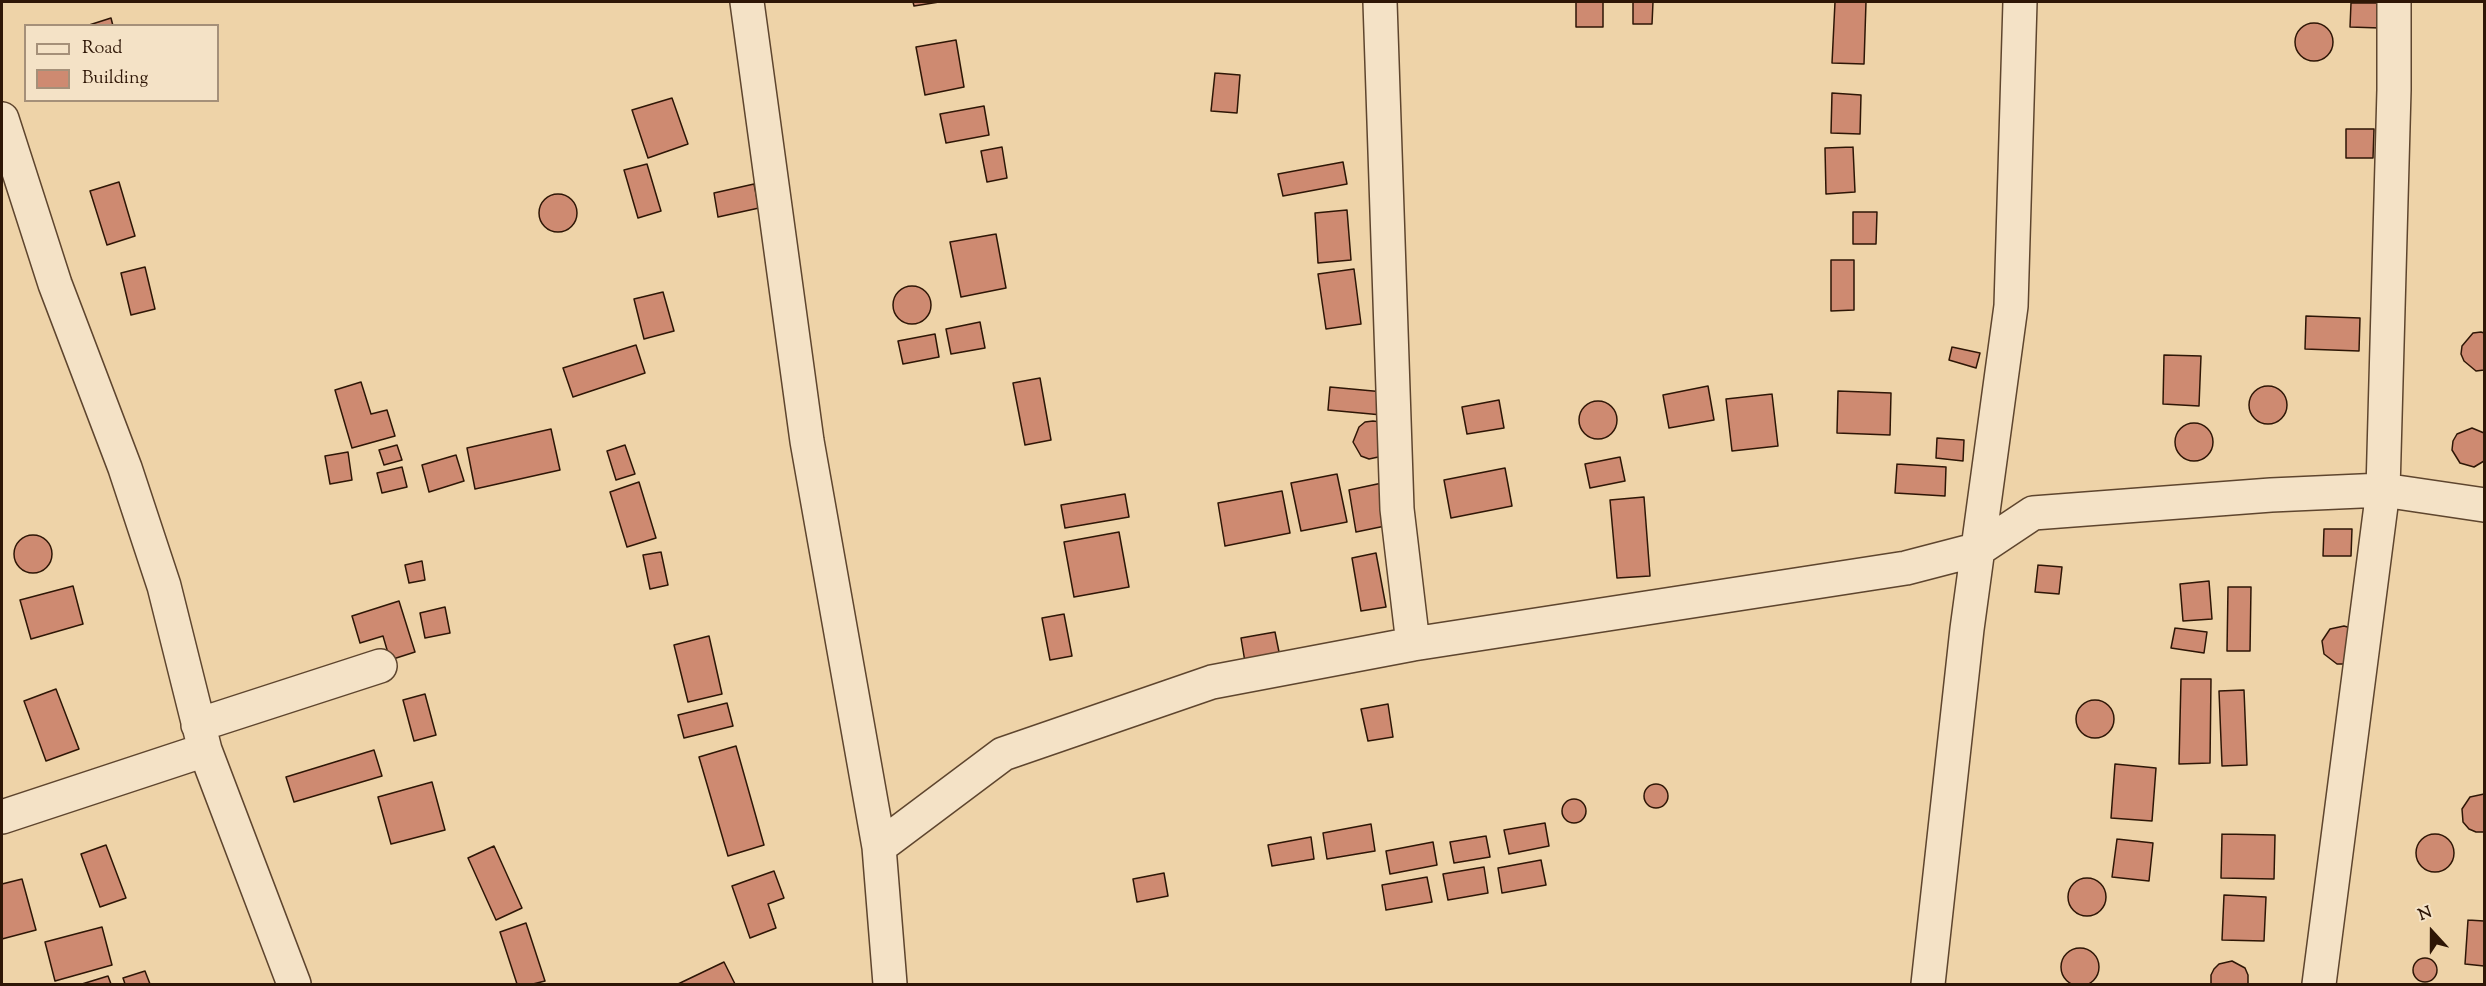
<!DOCTYPE html>
<style>
body{margin:0}
#map{position:relative;width:2486px;height:986px;overflow:hidden;background:#eed3a8;font-family:"Sorts Mill Goudy",serif}
canvas{display:block}
.frame{position:absolute;inset:0;border:3px solid #2e1606;pointer-events:none}
.legend{position:absolute;left:24px;top:24px;width:195px;height:78px;box-sizing:border-box;background:#f4e2c6;border:2px solid #a59079;margin:0;padding:8px 10px;list-style:none;font-size:18px;color:#2e1606}
.legend li{display:flex;align-items:center;gap:12px;height:30px}
.legend b{width:30px;border:2px solid #a59079}
.north{position:absolute;left:2402px;top:902px;width:60px;height:60px;-webkit-text-stroke:4px #f4e2c6;paint-order:stroke;rotate:339deg;font-size:16px;font-weight:700;line-height:24px;text-align:center;color:#2e1606}
.north::after{content:'';display:block;margin:auto;width:21px;height:27px;background:#2e1606;clip-path:polygon(50% 0,100% 100%,50% 72%,0 100%)}
</style>
<div id="map">
<canvas width="2486" height="986"></canvas>
<div class="frame"></div>
<ul class="legend">
<li><b style="height:8px;background:#f4e2c6"></b>Road</li>
<li><b style="height:16px;background:#ce8a71"></b>Building</li>
</ul>
<div class="north">N</div>
</div>
<script>
const context = document.querySelector('canvas').getContext('2d');
context.lineJoin = 'round';
function paint(path, color) { context.fillStyle = color; context.fill(path, 'evenodd'); }
const shape = rows => new Path2D(rows.map(r => 'M' + r).join(''));
function strokePath(path, color, width, dash) { context.strokeStyle = color; context.lineWidth = width; context.lineCap = dash ? 'butt' : 'round'; context.setLineDash(dash || []); context.stroke(path); }
const building = shape([
 [913,2,939,2,914,6,913,2],
 [1576,2,1603,2,1603,27,1576,27,1576,2],
 [1633,2,1653,2,1652,24,1633,24,1633,2],
 [1835,2,1866,2,1864,64,1832,63,1835,2],
 [2351,3,2381,3,2380,28,2350,27,2351,3],
 [111,18,113,26,86,26,111,18],
 '2295 42a19 19 0 1 1 38 0a19 19 0 1 1-38 0Z',
 [956,40,964,87,925,95,916,47,956,40],
 [1215,73,1240,75,1237,113,1211,111,1215,73],
 [1832,93,1861,95,1860,134,1831,133,1832,93],
 [672,98,688,144,648,158,632,110,672,98],
 [984,106,989,135,946,143,940,114,984,106],
 [2346,129,2374,129,2373,158,2346,158,2346,129],
 [1002,147,1007,178,987,182,981,151,1002,147],
 [1853,147,1855,192,1826,194,1825,148,1853,147],
 [1343,162,1347,184,1283,196,1278,174,1343,162],
 [647,164,661,211,638,218,624,170,647,164],
 [119,182,135,236,107,245,90,191,119,182],
 [754,184,759,208,718,217,714,193,754,184],
 '539 213a19 19 0 1 1 38 0a19 19 0 1 1-38 0Z',
 [1347,210,1351,260,1318,263,1315,213,1347,210],
 [1853,212,1877,212,1876,244,1853,244,1853,212],
 [996,234,1006,288,961,297,950,242,996,234],
 [1831,260,1854,260,1854,310,1831,311,1831,260],
 [145,267,155,309,131,315,121,273,145,267],
 [1354,269,1361,324,1326,329,1318,274,1354,269],
 '893 305a19 19 0 1 1 38 0a19 19 0 1 1-38 0Z',
 [663,292,674,331,644,339,634,299,663,292],
 [2306,316,2360,318,2359,351,2305,349,2306,316],
 [980,322,985,348,951,354,946,329,980,322],
 [2481,332,2484,333,2484,370,2476,371,2464,361,2461,354,2462,346,2473,333,2481,332],
 [935,334,939,357,903,364,898,341,935,334],
 [636,345,645,373,573,397,563,368,636,345],
 [1952,347,1980,353,1976,368,1949,360,1952,347],
 [2164,355,2201,356,2199,406,2163,404,2164,355],
 [1040,378,1051,440,1025,445,1013,383,1040,378],
 [361,382,371,414,387,410,395,436,352,448,335,390,361,382],
 '2249 405a19 19 0 1 1 38 0a19 19 0 1 1-38 0Z',
 [1708,386,1714,420,1669,428,1663,395,1708,386],
 [1330,387,1384,392,1382,415,1328,410,1330,387],
 [1838,391,1891,393,1890,435,1837,433,1838,391],
 [1772,394,1778,446,1732,451,1726,399,1772,394],
 [1499,400,1504,428,1467,434,1462,407,1499,400],
 '1579 420a19 19 0 1 1 38 0a19 19 0 1 1-38 0Z',
 [1373,421,1381,422,1383,456,1369,459,1361,456,1353,442,1359,427,1365,422,1373,421],
 '2175 442a19 19 0 1 1 38 0a19 19 0 1 1-38 0Z',
 [2472,428,2484,433,2484,461,2474,467,2460,463,2452,450,2453,441,2457,434,2472,428],
 [551,429,560,470,475,489,467,448,551,429],
 [1937,438,1964,440,1963,461,1936,458,1937,438],
 [397,445,402,460,384,465,379,450,397,445],
 [625,445,635,474,616,480,607,451,625,445],
 [348,452,352,480,330,484,325,456,348,452],
 [456,455,464,481,429,492,422,465,456,455],
 [1620,457,1625,481,1590,488,1585,464,1620,457],
 [1897,464,1946,467,1945,496,1895,493,1897,464],
 [402,467,407,487,382,493,377,473,402,467],
 [1505,468,1512,506,1451,518,1444,480,1505,468],
 [1337,474,1347,522,1301,531,1291,483,1337,474],
 [639,482,656,538,627,547,610,492,639,482],
 [1382,483,1390,525,1356,532,1349,490,1382,483],
 [1282,491,1290,533,1225,546,1218,503,1282,491],
 [1125,494,1129,517,1065,528,1061,505,1125,494],
 [1644,497,1650,576,1617,578,1610,500,1644,497],
 [2324,529,2352,529,2351,556,2323,556,2324,529],
 [1119,532,1129,587,1074,597,1064,542,1119,532],
 '14 554a19 19 0 1 1 38 0a19 19 0 1 1-38 0Z',
 [661,552,668,585,650,589,643,555,661,552],
 [1376,553,1386,607,1361,611,1352,558,1376,553],
 [422,561,425,580,409,583,405,565,422,561],
 [2038,565,2062,567,2059,594,2035,592,2038,565],
 [2209,581,2212,619,2183,621,2180,584,2209,581],
 [73,586,83,624,31,639,20,600,73,586],
 [2228,587,2251,587,2250,651,2227,651,2228,587],
 [399,601,415,652,390,660,383,636,360,643,352,616,399,601],
 [445,607,450,633,425,638,420,613,445,607],
 [1064,614,1072,656,1050,660,1042,618,1064,614],
 [2344,626,2351,628,2345,664,2337,664,2324,654,2322,641,2330,629,2344,626],
 [2175,628,2207,632,2204,653,2171,648,2175,628],
 [1275,632,1281,662,1246,668,1241,638,1275,632],
 [709,636,722,694,688,702,674,645,709,636],
 [2181,679,2211,679,2210,763,2179,764,2181,679],
 [56,689,79,749,46,761,24,701,56,689],
 [2244,690,2247,765,2222,766,2219,691,2244,690],
 [425,694,436,735,414,741,403,700,425,694],
 '2076 719a19 19 0 1 1 38 0a19 19 0 1 1-38 0Z',
 [727,703,733,726,684,738,678,715,727,703],
 [1388,704,1393,737,1368,741,1361,709,1388,704],
 [736,746,764,845,728,856,699,757,736,746],
 [374,750,382,776,294,802,286,777,374,750],
 [2115,764,2156,768,2152,821,2111,818,2115,764],
 [432,782,445,830,391,844,378,797,432,782],
 '1644 796a12 12 0 1 1 24 0a12 12 0 1 1-24 0Z',
 [2484,794,2484,832,2476,832,2469,829,2463,822,2462,809,2470,797,2484,794],
 '1562 811a12 12 0 1 1 24 0a12 12 0 1 1-24 0Z',
 [1545,823,1549,846,1509,854,1504,830,1545,823],
 [1371,824,1375,851,1327,859,1323,833,1371,824],
 '2416 853a19 19 0 1 1 38 0a19 19 0 1 1-38 0Z',
 [2222,834,2275,835,2274,879,2221,878,2222,834],
 [1486,836,1490,857,1454,863,1450,842,1486,836],
 [1311,837,1314,859,1272,866,1268,845,1311,837],
 [2117,839,2153,843,2149,881,2112,877,2117,839],
 [1433,842,1437,865,1390,874,1386,851,1433,842],
 [106,845,126,898,100,907,81,854,106,845],
 [494,846,522,908,496,920,468,858,494,846],
 [1541,860,1546,885,1502,893,1498,868,1541,860],
 [1484,867,1488,893,1448,900,1443,874,1484,867],
 [774,871,784,898,768,904,776,928,750,938,732,886,774,871],
 [1164,873,1168,896,1137,902,1133,879,1164,873],
 [1427,877,1432,902,1386,910,1382,885,1427,877],
 '2068 897a19 19 0 1 1 38 0a19 19 0 1 1-38 0Z',
 [22,879,36,930,2,939,2,884,22,879],
 [2224,895,2266,897,2264,941,2222,940,2224,895],
 [2468,920,2484,921,2484,966,2465,964,2468,920],
 [526,923,545,981,533,984,517,984,500,932,526,923],
 [102,927,112,965,55,981,45,942,102,927],
 '2061 967a19 19 0 1 1 38 0a19 19 0 1 1-38 0Z',
 '2413 970a12 12 0 1 1 24 0a12 12 0 1 1-24 0Z',
 [2232,961,2245,968,2248,975,2248,984,2211,984,2211,975,2214,969,2219,964,2232,961],
 [724,962,735,984,678,984,724,962],
 [145,971,150,984,125,984,123,978,145,971],
 [108,976,111,984,82,984,108,976]
]);
paint(building, '#ce8a71');
strokePath(building, '#2e1606', 1.5);
const street = shape([
 [747,2,807,441,879,847,890,984],
 [1380,2,1397,509,1413,644],
 [2,119,55,284,125,468,164,586,205,750,294,984],
 [198,725,380,666],
 [2,817,205,750],
 [879,847,1003,754,1212,682,1413,644,1906,568,1979,549,2033,513,2271,495,2383,490,2484,505],
 [1928,984,1967,629,2011,306,2020,2],
 [2319,984,2383,490,2394,90,2394,2]
]);
strokePath(street, '#5e452e', 36);
strokePath(street, '#f4e2c6', 33);
</script>
